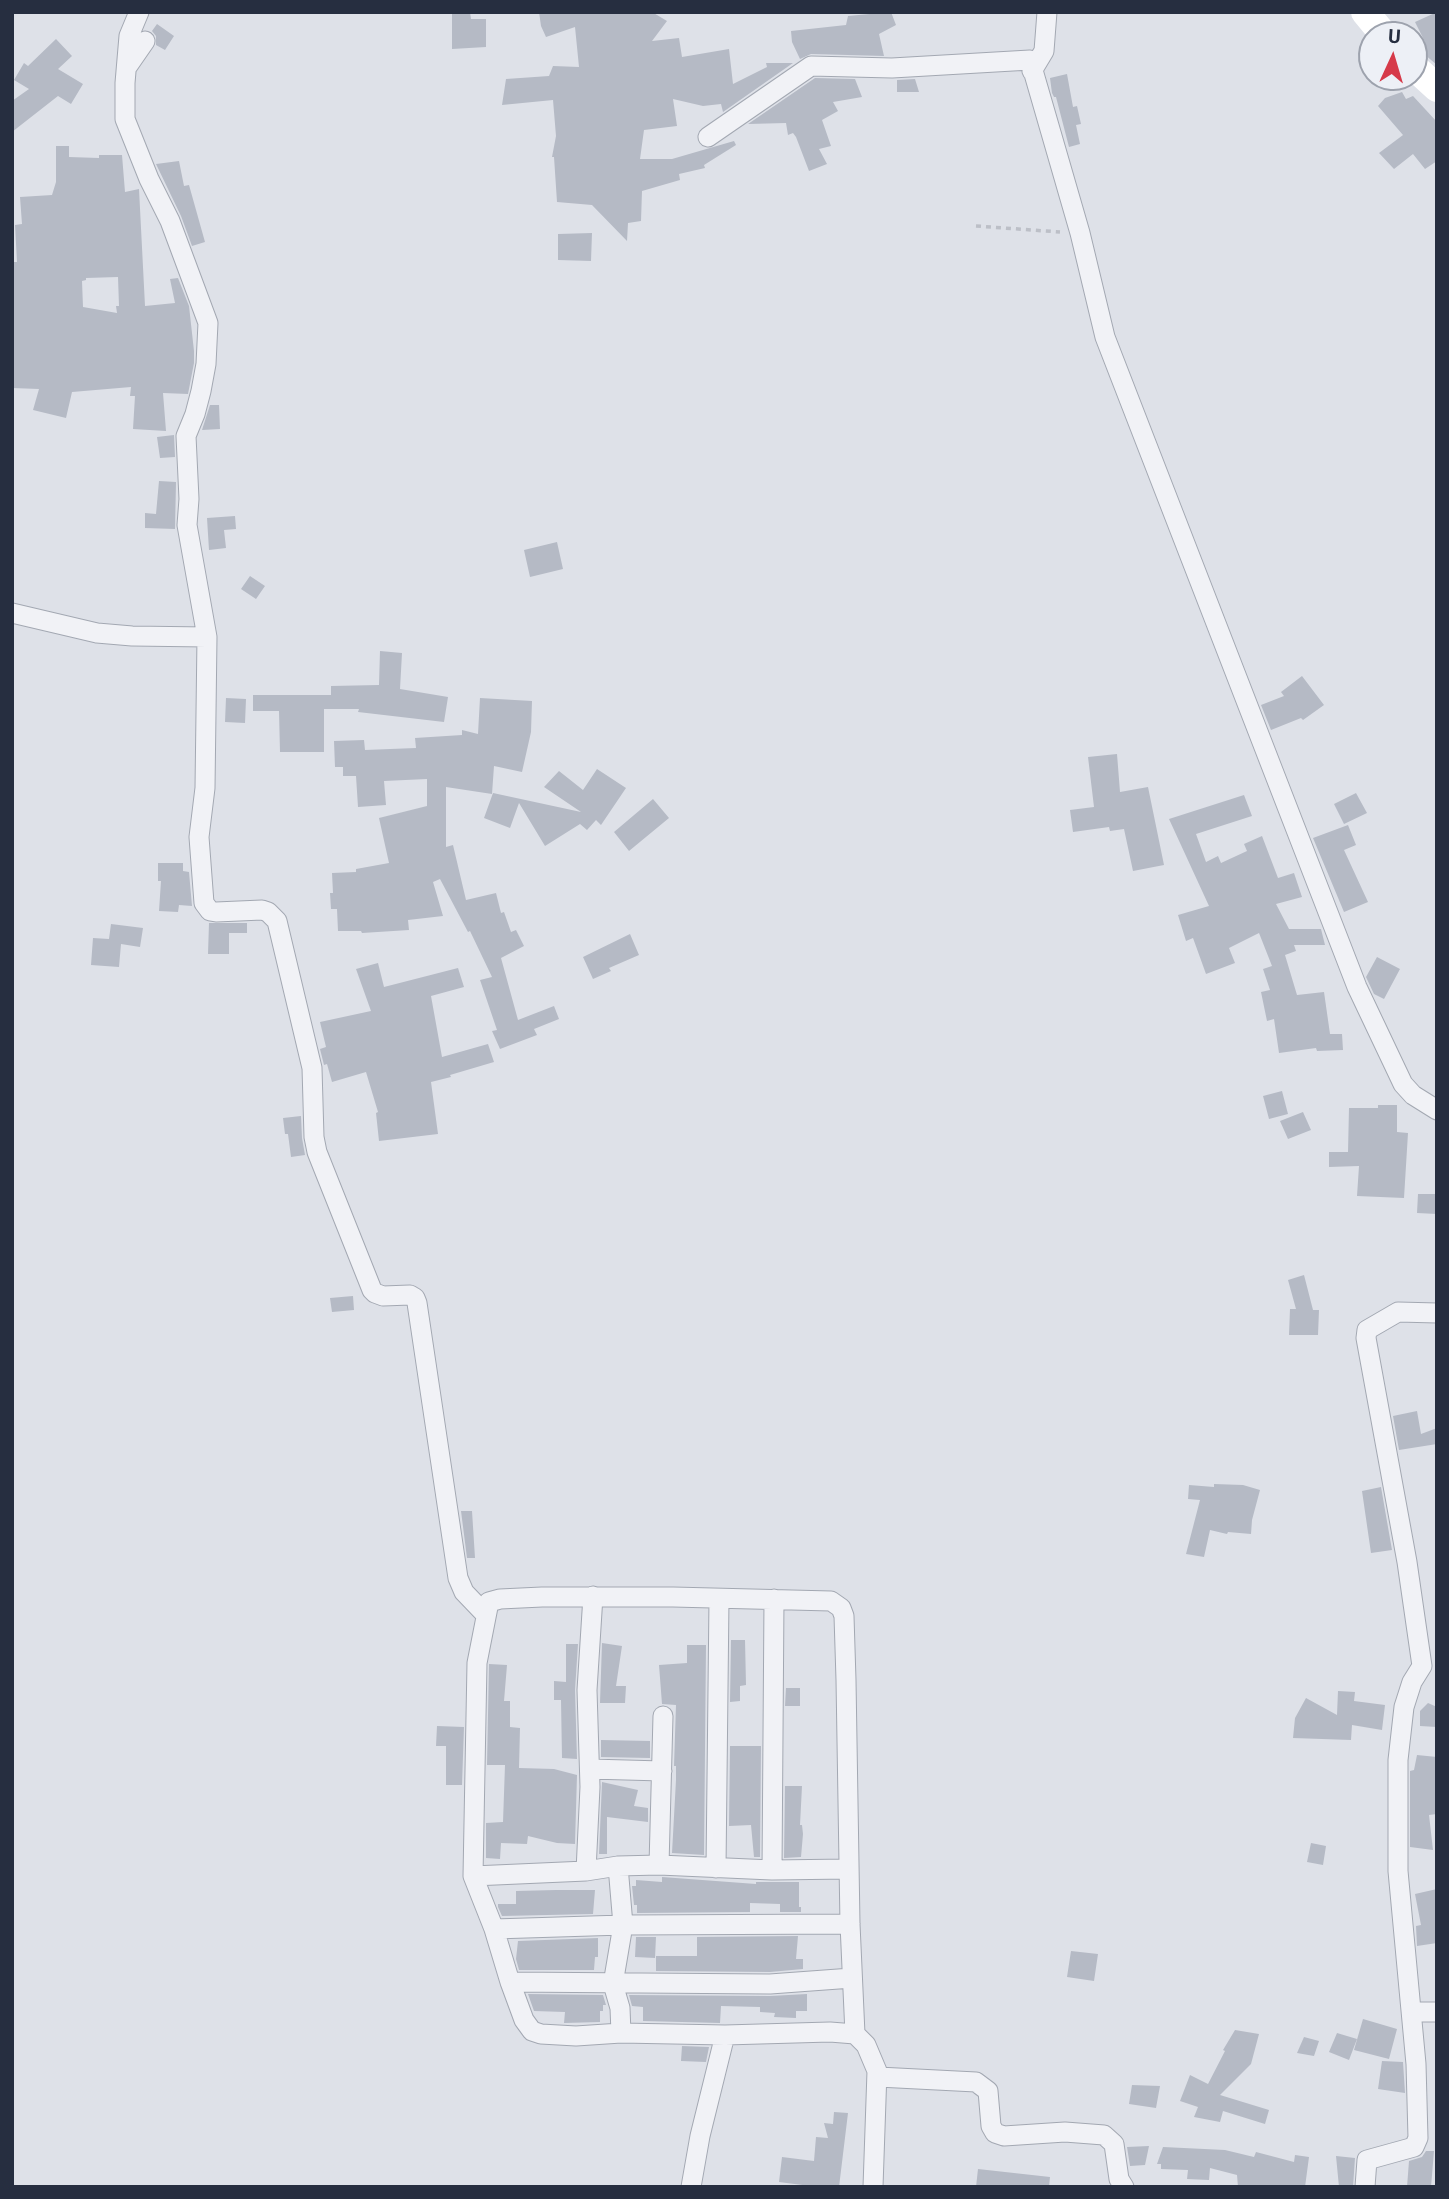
<!DOCTYPE html>
<style>
body{margin:0}
#map{position:relative;width:1449px;height:2199px;overflow:hidden;background:#dee1e8;font-family:Roboto,sans-serif}
canvas{display:block}
.frame{position:absolute;inset:0;border:14px solid #262e40;pointer-events:none}
.north{position:absolute;left:1358px;top:21px;width:70px;height:70px;box-sizing:border-box;background:#edf0f6;border:2px solid #9da2ad;border-radius:50%;rotate:4deg;font-size:19px;font-weight:700;line-height:28px;text-align:center;color:#262e40}
.north::after{content:'';display:block;margin:auto;width:24px;height:32px;background:#d63a49;clip-path:polygon(50% 0,100% 100%,50% 72%,0 100%)}
</style>
<div id="map">
<canvas width="1449" height="2199"></canvas>
<div class="frame"></div>
<div class="north">U</div>
</div>
<script>
const context = document.querySelector('canvas').getContext('2d');
context.lineJoin = 'round';
function paint(path, color) { context.fillStyle = color; context.fill(path, 'evenodd'); }
const shape = rows => new Path2D(rows.map(r => 'M' + r).join(''));
function strokePath(path, color, width, dash) { context.strokeStyle = color; context.lineWidth = width; context.lineCap = dash ? 'butt' : 'round'; context.setLineDash(dash || []); context.stroke(path); }
paint(shape([
 [452,12,470,12,471,19,486,19,486,47,452,49],
 [539,12,652,12,667,21,652,41,679,38,682,57,729,49,733,84,767,67,766,63,793,63,723,112,721,104,703,106,673,99,677,126,644,130,640,159,672,159,734,141,736,145,704,165,705,168,679,174,680,180,642,191,641,221,628,223,627,241,592,205,557,202,554,157,552,157,556,136,553,100,502,105,506,79,549,76,553,66,579,67,575,27,546,37,541,26],
 [891,12,896,25,879,34,884,56,811,54,800,59,792,42,791,31,846,25,848,16],
 [1437,12,1437,65,1424,54,1419,46,1425,42,1415,22],
 [157,24,174,36,165,50,156,45,156,36,152,31],
 [56,39,72,56,58,69,83,84,71,104,58,96,12,132,12,101,29,89,14,80,24,63,28,66],
 [1067,74,1073,107,1077,106,1081,124,1076,125,1080,144,1069,147,1056,97,1054,97,1052,93,1050,78],
 [815,78,855,79,862,97,833,102,838,111,822,120,831,146,819,149,827,164,809,171,796,137,793,133,788,135,786,123,748,124],
 [915,79,919,92,897,92,897,80],
 [1402,92,1406,99,1413,96,1437,122,1437,161,1425,169,1413,154,1394,169,1379,153,1403,135,1378,106,1385,98],
 [56,146,69,146,69,157,99,158,99,155,122,155,125,192,139,189,145,306,175,303,170,279,178,278,189,306,194,351,194,363,188,394,163,393,166,431,133,429,135,396,130,396,131,387,72,392,66,418,33,410,39,389,12,388,12,262,17,262,15,225,22,224,20,197,52,195,56,182],
 [118,277,119,306,116,306,117,313,83,307,82,281,86,280,86,278],
 [179,161,184,186,189,185,205,242,192,246,181,216,156,164],
 [592,233,591,261,558,260,558,234],
 [210,405,219,405,220,429,202,430],
 [174,435,175,457,160,458,157,437],
 [159,481,176,482,175,529,145,528,145,513,156,514],
 [235,516,236,529,224,530,226,548,209,550,207,518],
 [557,542,563,569,530,577,524,550],
 [250,576,265,586,256,599,241,589],
 [380,651,402,653,400,689,448,697,444,722,358,712,359,709,324,709,324,752,280,752,279,711,253,711,253,695,331,695,331,686,379,685],
 [1302,676,1324,705,1303,720,1301,718,1271,730,1261,705,1284,696,1281,692],
 [226,698,246,699,245,723,225,722],
 [480,698,532,701,531,732,522,772,494,766,492,794,446,787,446,847,453,845,466,900,496,893,501,913,504,912,511,932,516,930,524,946,501,958,518,1020,554,1006,559,1019,534,1029,537,1035,500,1049,492,1031,497,1030,480,980,492,977,470,931,468,932,440,879,433,882,443,916,408,920,409,930,362,933,361,931,338,931,337,909,331,909,330,893,333,893,332,873,356,872,356,869,389,863,379,818,427,806,427,779,384,781,386,805,358,807,356,776,343,776,343,767,335,767,334,741,364,740,365,750,416,748,415,738,462,735,462,730,478,734],
 [1117,754,1120,792,1148,787,1164,865,1133,871,1124,829,1110,831,1109,827,1073,832,1070,810,1094,807,1088,757],
 [597,769,626,788,601,825,596,820,587,830,580,824,545,846,519,803,510,828,484,818,493,793,581,812,544,787,559,771,583,790],
 [1356,793,1367,813,1344,824,1334,804],
 [1244,795,1252,816,1196,834,1206,862,1218,856,1221,863,1247,851,1244,844,1262,836,1278,878,1294,873,1302,897,1276,904,1289,929,1321,929,1325,945,1294,945,1296,951,1285,955,1297,995,1324,992,1330,1034,1342,1034,1343,1050,1317,1051,1316,1048,1279,1053,1274,1019,1267,1021,1261,992,1270,990,1263,969,1272,966,1259,933,1229,948,1235,963,1206,974,1193,938,1186,941,1178,915,1209,906,1169,819],
 [653,799,669,818,629,851,614,832],
 [1348,825,1356,845,1344,850,1368,902,1344,912,1313,838],
 [158,863,183,863,183,871,189,872,192,906,179,905,178,912,159,911,161,881,158,881],
 [209,923,247,923,247,933,229,933,229,954,208,954],
 [111,924,143,928,140,947,121,944,119,967,91,965,93,938,109,939],
 [630,934,639,955,609,968,611,971,593,979,583,957],
 [1377,957,1400,969,1384,999,1374,994,1366,977],
 [378,963,384,987,458,968,464,987,431,996,442,1057,488,1044,494,1062,450,1075,451,1077,431,1082,438,1134,379,1141,376,1113,378,1112,366,1072,332,1082,327,1064,324,1065,320,1049,326,1047,320,1022,371,1011,356,969],
 [1282,1091,1288,1114,1269,1119,1263,1096],
 [1378,1105,1397,1105,1397,1132,1408,1133,1404,1198,1357,1196,1359,1166,1329,1167,1329,1152,1348,1152,1349,1108,1378,1108],
 [1303,1112,1311,1130,1288,1139,1280,1121],
 [301,1116,302,1138,305,1155,291,1157,288,1134,285,1134,283,1118],
 [1418,1194,1437,1194,1437,1214,1417,1213],
 [1304,1275,1313,1310,1319,1310,1318,1335,1289,1335,1290,1309,1296,1309,1288,1280],
 [353,1296,354,1310,332,1312,330,1298],
 [1417,1411,1421,1434,1437,1428,1437,1444,1399,1450,1393,1416],
 [1214,1484,1243,1485,1260,1490,1252,1520,1251,1534,1228,1532,1227,1534,1210,1530,1204,1557,1186,1554,1200,1500,1188,1499,1189,1485,1214,1487],
 [1381,1487,1392,1550,1371,1553,1362,1491],
 [461,1511,472,1511,475,1558,467,1558],
 [731,1640,745,1640,746,1685,740,1686,740,1701,730,1702],
 [602,1643,622,1646,616,1686,626,1686,625,1703,600,1703],
 [566,1644,578,1644,575,1690,577,1759,562,1758,561,1700,554,1700,554,1681,566,1682],
 [687,1645,706,1645,704,1855,672,1853,676,1780,676,1766,674,1766,676,1705,662,1704,659,1665,687,1663],
 [489,1664,507,1665,504,1701,510,1701,510,1727,520,1728,519,1768,554,1769,577,1775,575,1844,557,1843,528,1836,527,1844,501,1843,500,1859,486,1858,486,1823,503,1822,505,1765,487,1765],
 [786,1688,800,1688,800,1706,785,1706],
 [1338,1691,1355,1692,1354,1701,1385,1705,1382,1730,1352,1725,1351,1740,1293,1738,1295,1718,1306,1698,1337,1715],
 [1428,1703,1437,1707,1437,1727,1420,1726,1420,1711],
 [437,1726,464,1727,462,1785,446,1785,446,1746,436,1746],
 [601,1740,650,1741,650,1758,601,1757],
 [730,1746,761,1746,760,1857,754,1857,751,1825,729,1826],
 [1417,1755,1437,1757,1437,1814,1429,1815,1433,1850,1410,1847,1410,1771,1414,1770],
 [602,1782,638,1790,634,1806,648,1808,648,1822,607,1817,607,1854,599,1854],
 [785,1786,802,1786,800,1825,802,1825,803,1834,801,1857,784,1858],
 [1311,1843,1326,1846,1323,1865,1307,1862],
 [662,1877,756,1884,756,1882,799,1882,799,1907,801,1907,801,1912,780,1912,780,1904,750,1903,750,1912,637,1913,637,1905,634,1905,632,1886,636,1886,636,1880,662,1882],
 [1437,1889,1437,1943,1417,1946,1416,1926,1421,1925,1415,1894],
 [556,1890,595,1890,593,1914,502,1916,498,1907,498,1904,516,1904,516,1891],
 [798,1936,796,1959,803,1959,803,1969,770,1972,656,1971,656,1956,697,1956,697,1937],
 [636,1937,656,1937,655,1958,635,1957],
 [598,1938,598,1957,595,1957,594,1970,519,1970,516,1959,518,1941],
 [1071,1951,1098,1954,1094,1981,1067,1977],
 [528,1994,603,1995,606,2005,603,2005,603,2011,600,2011,600,2022,564,2023,565,2012,534,2011],
 [807,1994,807,2011,796,2011,796,2018,774,2017,775,2013,760,2012,760,2007,721,2006,720,2023,643,2021,643,2007,632,2006,629,1995,770,1996],
 [1363,2019,1397,2029,1389,2059,1354,2050],
 [1235,2030,1259,2034,1251,2064,1220,2095,1269,2110,1265,2124,1223,2111,1220,2122,1194,2117,1198,2107,1180,2101,1190,2075,1208,2084,1225,2051,1223,2050],
 [1337,2033,1357,2039,1349,2060,1329,2052],
 [1304,2037,1319,2041,1314,2056,1297,2053],
 [682,2046,709,2047,706,2062,681,2061],
 [1382,2061,1403,2062,1405,2093,1378,2089],
 [1132,2085,1160,2086,1156,2108,1129,2104],
 [834,2112,848,2113,839,2187,818,2187,779,2182,782,2157,814,2161,816,2137,828,2138,824,2123,833,2124],
 [1149,2146,1145,2165,1130,2166,1127,2147],
 [1163,2147,1225,2150,1254,2157,1256,2152,1294,2162,1295,2155,1309,2157,1305,2187,1238,2187,1237,2175,1210,2168,1209,2180,1187,2179,1188,2170,1161,2169,1161,2164,1157,2164],
 [1426,2151,1434,2151,1431,2187,1407,2187,1409,2161,1422,2157],
 [1336,2156,1355,2158,1353,2187,1339,2187],
 [978,2169,1050,2177,1049,2187,976,2187]
]), '#b5bac5');
const street = shape([
 [139,12,129,36,125,83,125,119,149,179,170,221,208,323,206,364,201,391,195,414,186,436,189,499,187,525,207,637,205,788,199,837,204,903,210,911,216,912,262,910,268,912,277,921,312,1068,314,1137,317,1152,372,1290,375,1293,383,1296,410,1295,415,1298,417,1303,458,1578,464,1592,486,1615],
 [127,67,145,41],
 [1032,71,1044,51,1047,12],
 [708,137,811,66,892,68,1030,60,1080,233,1105,337,1357,987,1403,1084,1413,1095,1437,1110],
 [12,613,97,633,132,636,207,637],
 [590,1769,662,1771],
 [659,1865,663,1716],
 [618,1866,623,1925,613,1984,620,2008,621,2033],
 [716,1868,719,1599],
 [772,1870,774,1599],
 [586,1871,590,1787,587,1690,593,1596],
 [473,1876,586,1871,618,1866,659,1865,772,1870,848,1869],
 [494,1929,623,1925,850,1924],
 [510,1982,770,1984,852,1978],
 [1412,2012,1437,2012],
 [725,2035,621,2033,576,2036,541,2034,532,2031,524,2020,510,1982,494,1929,473,1876,477,1663,489,1602,500,1599,542,1597,673,1597,831,1601,841,1608,844,1616,846,1680,850,1924,855,2034],
 [878,2077,976,2082,988,2091,991,2126,995,2133,1004,2136,1065,2132,1104,2135,1114,2144,1119,2179,1124,2187],
 [691,2187,700,2136,725,2035,830,2032,855,2034,866,2045,877,2071,873,2187],
 [1365,2187,1367,2160,1414,2147,1418,2138,1416,2064,1398,1871,1398,1760,1404,1707,1412,1682,1422,1666,1407,1562,1366,1338,1367,1330,1398,1312,1437,1313]
]);
strokePath(street, '#a3a8b2', 21);
strokePath(shape([
 [976,226,1060,232]
]), '#bcbfc7', 3.5, [5, 5]);
strokePath(street, '#f1f2f6', 19);
strokePath(shape([
 [1365,12,1384,35],
 [1414,67,1437,88]
]), '#fff', 28);
</script>
